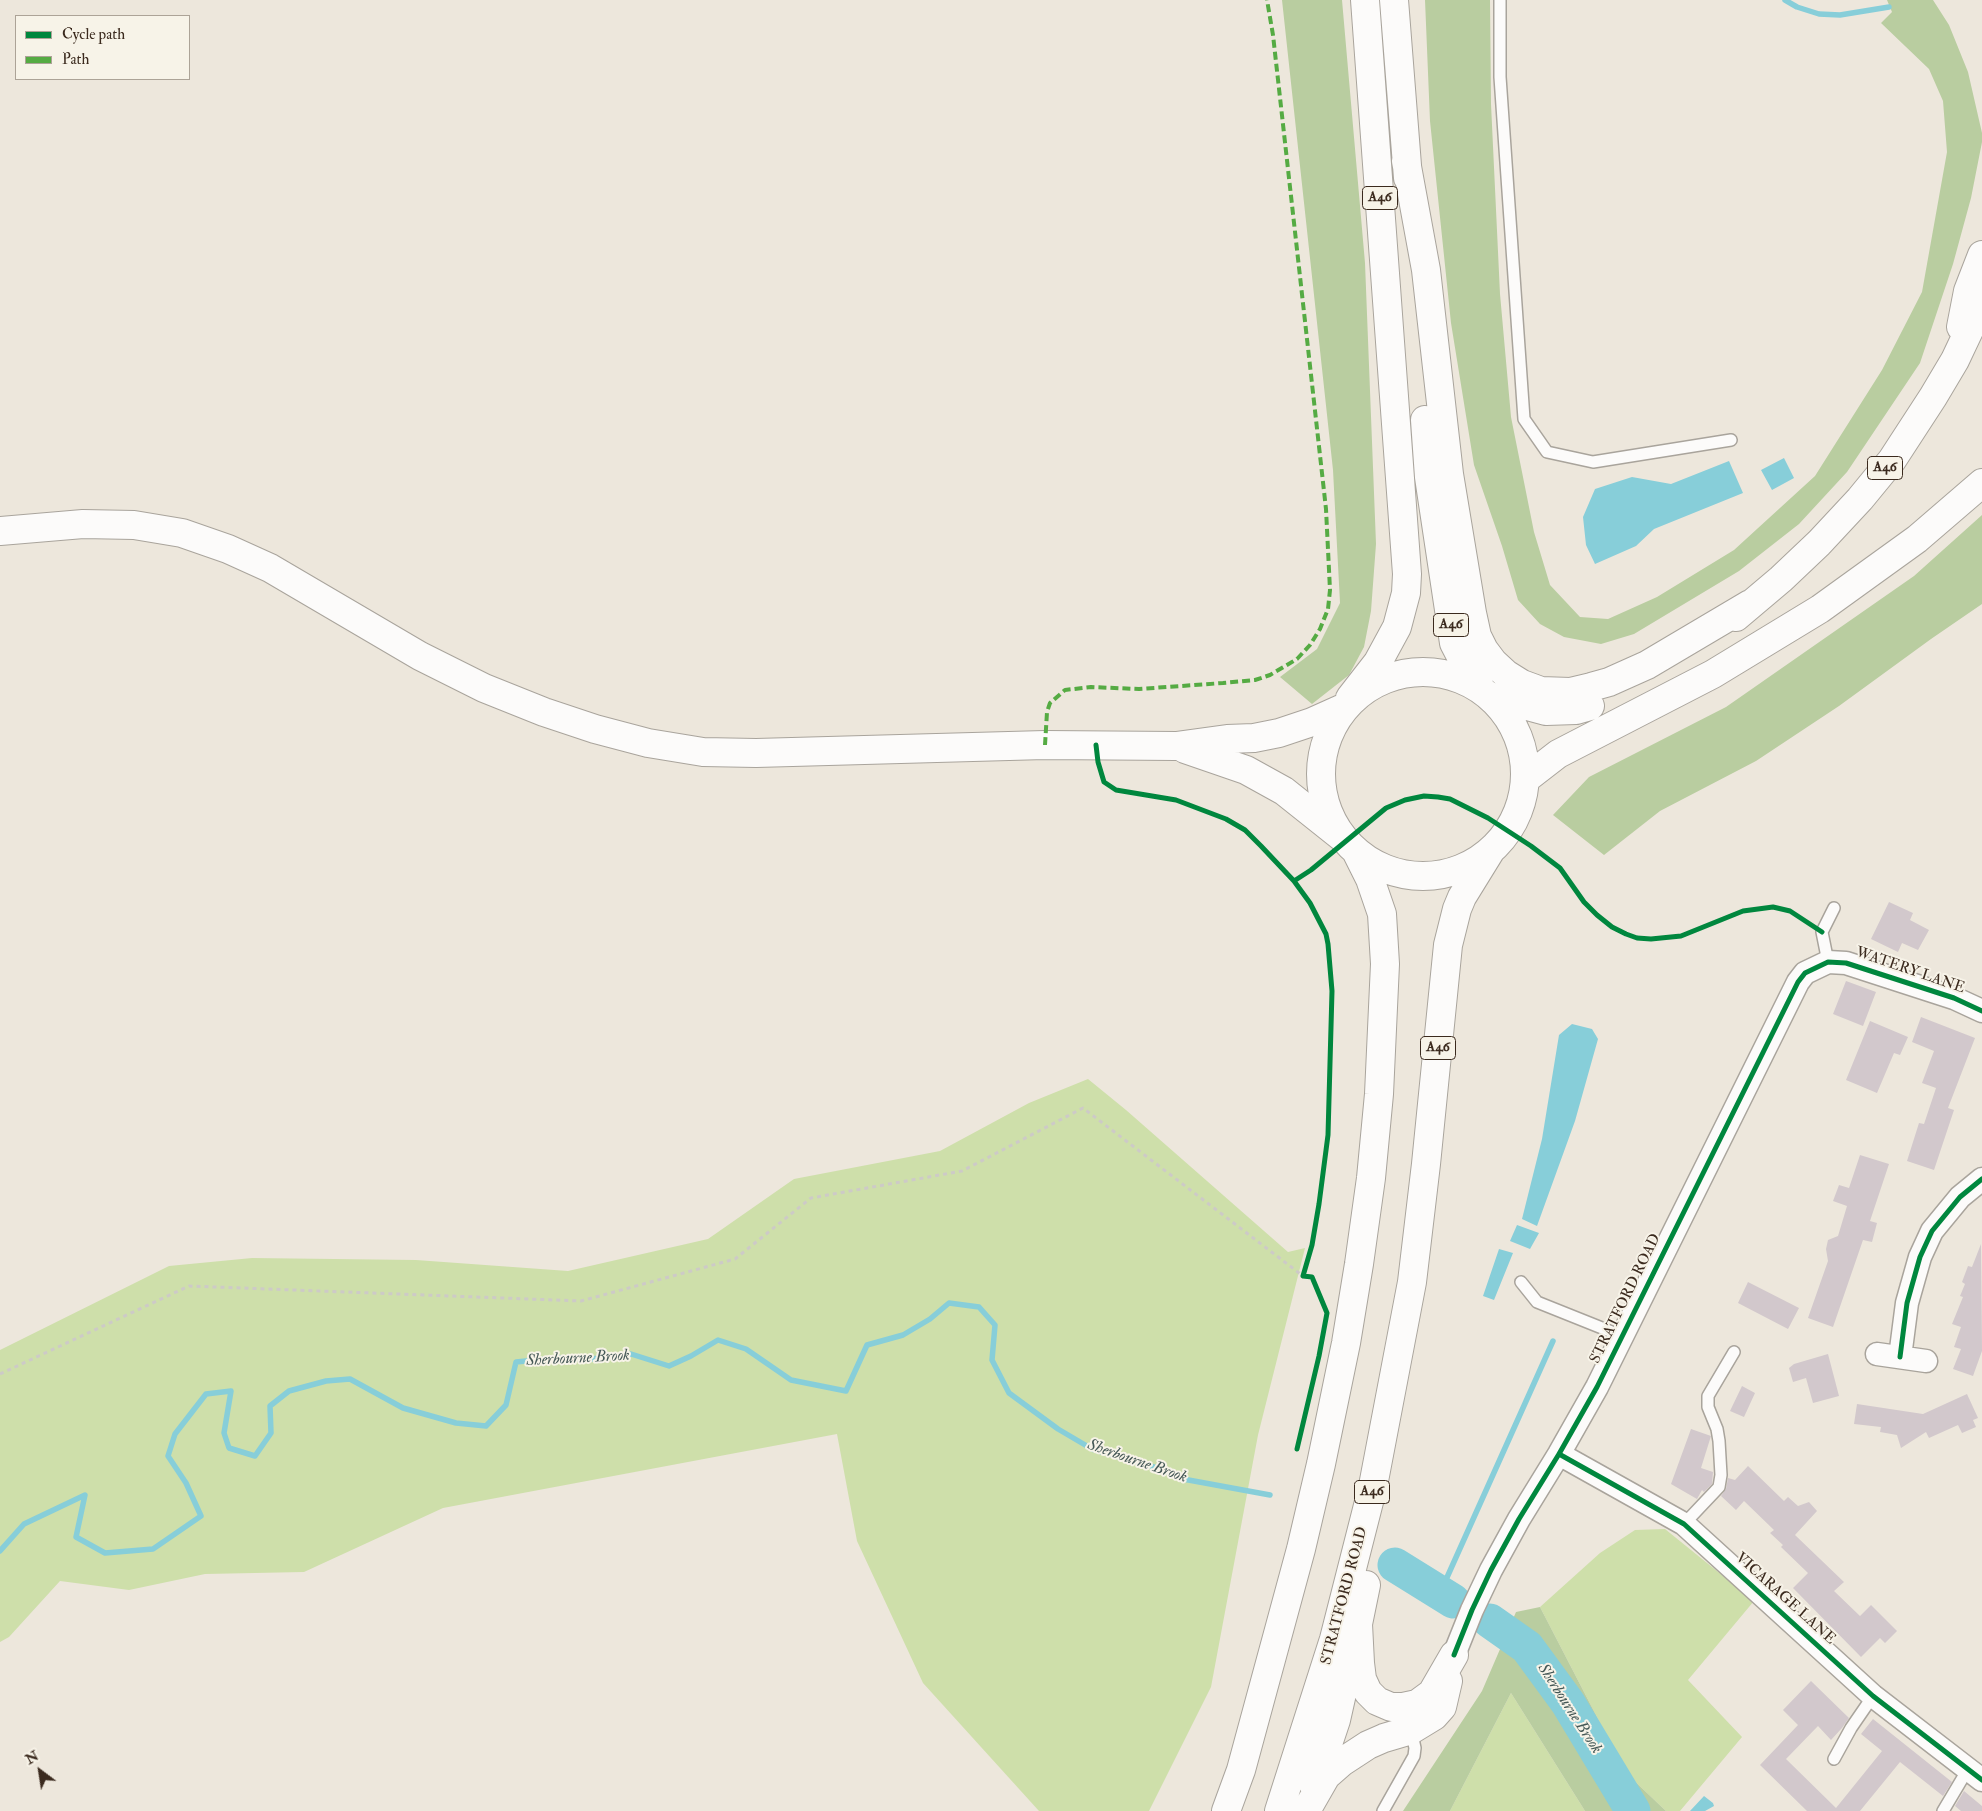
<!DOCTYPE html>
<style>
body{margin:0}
#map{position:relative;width:1982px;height:1811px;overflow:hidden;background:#ede7dc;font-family:"IM FELL Double Pica",serif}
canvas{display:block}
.legend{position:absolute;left:15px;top:15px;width:175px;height:65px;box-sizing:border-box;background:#f7f3e8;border:1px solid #aca397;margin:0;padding:6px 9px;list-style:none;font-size:15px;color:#3b2a1e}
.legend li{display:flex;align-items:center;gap:10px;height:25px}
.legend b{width:25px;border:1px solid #aca397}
.north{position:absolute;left:15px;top:1746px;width:50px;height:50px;-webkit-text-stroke:4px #f7f3e8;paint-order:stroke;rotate:329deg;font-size:14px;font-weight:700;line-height:20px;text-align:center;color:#3b2a1e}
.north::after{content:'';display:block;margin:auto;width:18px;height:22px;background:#3b2a1e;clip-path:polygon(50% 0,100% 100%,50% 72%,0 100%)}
</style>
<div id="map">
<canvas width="1982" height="1811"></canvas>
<ul class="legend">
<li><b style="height:6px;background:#00873e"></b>Cycle path</li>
<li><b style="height:6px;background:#55ab43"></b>Path</li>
</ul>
<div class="north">N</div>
</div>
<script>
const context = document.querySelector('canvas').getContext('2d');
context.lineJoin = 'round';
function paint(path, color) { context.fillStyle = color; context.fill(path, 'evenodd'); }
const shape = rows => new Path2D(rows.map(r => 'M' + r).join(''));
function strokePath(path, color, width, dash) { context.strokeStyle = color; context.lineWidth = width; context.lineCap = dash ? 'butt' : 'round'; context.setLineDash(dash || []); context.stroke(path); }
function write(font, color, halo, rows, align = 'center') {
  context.font = font + ' "IM FELL Double Pica",serif'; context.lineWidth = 4; context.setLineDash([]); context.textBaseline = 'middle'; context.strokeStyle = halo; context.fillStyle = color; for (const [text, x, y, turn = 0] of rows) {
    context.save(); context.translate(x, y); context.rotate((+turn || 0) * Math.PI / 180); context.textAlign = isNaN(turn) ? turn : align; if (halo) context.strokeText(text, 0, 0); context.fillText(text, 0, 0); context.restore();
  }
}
paint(shape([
 [1088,1079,1126,1110,1288,1252,1305,1248,1258,1435,1211,1687,1149,1811,1039,1811,923,1683,857,1541,837,1434,443,1508,304,1572,205,1574,129,1590,60,1581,9,1637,0,1642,0,1350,169,1266,252,1258,416,1260,568,1271,708,1239,794,1179,940,1151,1029,1103],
 [1665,1529,1754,1601,1688,1680,1742,1737,1680,1811,1666,1811,1626,1773,1540,1607,1600,1553,1635,1530],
 [1511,1693,1585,1811,1450,1811]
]), '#cedfaa');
paint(shape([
 [1282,0,1342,0,1365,263,1376,544,1371,611,1364,647,1349,675,1312,704,1280,677,1317,649,1340,603,1333,470],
 [1425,0,1490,0,1491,104,1500,294,1511,417,1534,532,1550,585,1580,617,1608,619,1657,597,1734,550,1815,476,1882,370,1922,292,1947,152,1943,101,1929,69,1881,23,1892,12,1887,0,1933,0,1949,25,1968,72,1982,133,1982,142,1971,198,1953,264,1920,363,1847,472,1799,524,1739,571,1634,634,1601,644,1564,637,1540,624,1518,600,1502,546,1474,465,1451,323,1430,121],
 [1982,515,1982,604,1931,639,1839,706,1756,761,1660,811,1604,855,1553,815,1589,777,1726,707,1914,576],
 [1540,1607,1626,1773,1666,1811,1585,1811,1511,1693,1450,1811,1403,1811,1482,1691,1516,1612]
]), '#b9cda0');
paint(shape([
 [1784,458,1794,478,1772,490,1761,470],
 [1729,461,1743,493,1654,529,1636,546,1595,564,1586,545,1583,517,1595,489,1632,477,1671,484],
 [1572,1024,1592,1029,1598,1039,1575,1121,1537,1226,1522,1219,1542,1139,1559,1035],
 [1517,1225,1539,1233,1530,1249,1510,1241],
 [1499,1249,1513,1253,1494,1300,1483,1296],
 [1704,1796,1713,1803,1714,1806,1705,1811,1690,1811]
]), '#87ced9');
strokePath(shape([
 [1785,0,1797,7,1819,14,1840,15,1889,7],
 [0,1551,24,1524,85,1495,76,1537,105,1553,153,1549,201,1516,186,1483,168,1456,175,1434,206,1394,231,1391,224,1433,229,1448,255,1456,271,1433,270,1406,289,1391,326,1381,350,1379,403,1408,456,1423,486,1426,506,1405,516,1362,556,1358,592,1359,631,1354,669,1366,691,1356,718,1340,746,1349,791,1380,846,1391,867,1345,903,1335,930,1319,949,1303,979,1307,995,1325,992,1360,1009,1393,1058,1429,1092,1449,1157,1468,1183,1479,1270,1495],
 [1440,1593,1553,1341]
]), '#87ced9', 5.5);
strokePath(shape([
 [1395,1565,1453,1601],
 [1490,1621,1527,1647,1568,1703,1633,1811]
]), '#87ced9', 35);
paint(shape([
 [1889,902,1913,913,1910,920,1929,930,1918,950,1902,943,1898,952,1871,939],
 [1846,981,1876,992,1863,1026,1833,1014],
 [1921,1017,1975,1038,1948,1108,1954,1110,1934,1170,1907,1161,1919,1123,1924,1124,1936,1088,1922,1083,1934,1051,1912,1042],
 [1870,1021,1908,1037,1900,1055,1894,1053,1877,1093,1846,1080],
 [1860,1155,1889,1164,1870,1221,1877,1223,1872,1242,1863,1240,1833,1327,1808,1318,1828,1261,1826,1249,1828,1240,1838,1236,1847,1206,1833,1201,1839,1185,1849,1188],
 [1981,1244,1982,1351,1973,1376,1953,1369,1961,1349,1954,1347,1961,1327,1952,1324,1963,1297,1960,1296,1965,1284,1962,1282,1968,1266,1972,1267],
 [1748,1282,1799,1308,1788,1329,1738,1303],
 [1828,1354,1839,1396,1813,1403,1806,1378,1793,1382,1789,1368,1794,1364],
 [1742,1386,1755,1393,1744,1417,1730,1411],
 [1967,1394,1978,1418,1973,1420,1976,1427,1962,1433,1958,1425,1929,1438,1926,1432,1901,1448,1897,1435,1880,1432,1881,1427,1854,1424,1857,1404,1923,1414],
 [1691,1429,1711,1436,1701,1468,1713,1472,1712,1484,1704,1492,1702,1490,1697,1499,1671,1484],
 [1748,1466,1784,1501,1788,1497,1798,1506,1809,1502,1817,1511,1795,1535,1844,1582,1834,1591,1860,1616,1871,1605,1897,1631,1885,1643,1880,1638,1861,1657,1793,1588,1808,1573,1781,1547,1783,1545,1770,1533,1774,1530,1744,1501,1736,1510,1721,1496,1726,1489,1728,1478,1735,1480],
 [1811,1681,1849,1718,1842,1728,1831,1740,1818,1726,1786,1759,1836,1808,1882,1751,1861,1734,1873,1719,1952,1782,1943,1796,1900,1762,1860,1811,1807,1811,1760,1765,1798,1725,1783,1710],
 [1964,1791,1982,1806,1982,1811,1961,1811,1955,1806]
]), '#d2c8cc');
const service = shape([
 [1500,0,1500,77,1524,419,1547,452,1593,462,1731,440],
 [1828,962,1822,932,1834,908],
 [1521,1282,1537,1302,1622,1336],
 [1684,1524,1719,1487,1721,1475,1719,1441,1717,1429,1708,1407,1708,1396,1734,1352],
 [1834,1759,1851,1728,1873,1696],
 [1383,1811,1414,1756,1415,1748,1411,1730],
 [1943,1811,1968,1769]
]);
const minor = shape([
 [1877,1354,1926,1361],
 [1900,1357,1907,1303,1920,1257,1932,1231,1960,1197,1982,1179],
 [1559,1454,1684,1524,1873,1696,1982,1780],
 [1454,1655,1472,1610,1491,1570,1519,1519,1559,1454,1597,1387,1798,982,1805,973,1828,962,1846,963,1954,998,1982,1011]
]);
const secondary = shape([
 [0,531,83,524,134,525,182,533,228,549,270,568,420,656,484,688,544,712,595,729,648,743,703,752,756,753,1045,745,1176,746,1227,739,1254,738,1279,733,1312,722,1341,709],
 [1185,749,1246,770,1284,791,1343,838]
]);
const trunk = shape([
 [1394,0,1408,178],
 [1406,161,1426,270,1449,474,1472,613,1477,636,1484,650,1493,662,1506,674,1522,684,1541,691,1570,692,1591,687,1609,682,1647,665,1750,604],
 [1961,327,1968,291,1982,255],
 [1425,420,1429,477,1454,643,1467,668,1480,687],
 [1736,617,1781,579,1819,543,1860,499,1892,460,1933,397,1955,360,1982,303],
 '1321 774a102 102 0 1 1 204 0a102 102 0 1 1-204 0Z',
 [1494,697,1546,711,1576,710,1590,706],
 [1350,698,1378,662,1397,627,1406,593,1407,574,1365,0],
 [1527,778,1558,754,1713,674,1820,609,1917,539,1982,483],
 [1366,1585,1358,1624,1360,1663,1362,1679,1368,1692,1377,1701,1391,1707,1403,1707,1417,1704,1432,1693,1454,1655],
 [1314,1786,1336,1720,1352,1649],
 [1226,1811,1241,1770,1301,1549,1321,1464,1346,1343,1359,1264,1371,1178,1379,1094,1385,964,1382,914,1370,879,1357,853],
 [1279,1811,1334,1639,1373,1486,1412,1282,1426,1164,1448,945,1457,909,1462,897,1491,850],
 [1306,1811,1326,1776,1342,1762,1368,1745,1384,1738,1411,1730,1434,1716,1442,1707,1448,1681]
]);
strokePath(service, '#a9a49c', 14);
strokePath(minor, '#a9a49c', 25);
strokePath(secondary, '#a9a49c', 30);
strokePath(trunk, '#a9a49c', 30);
strokePath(shape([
 [0,1374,189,1286,581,1301,735,1259,811,1198,962,1171,1083,1108,1303,1276]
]), '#cdcac7', 3, [4, 4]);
strokePath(service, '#fcfbfa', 11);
strokePath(minor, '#fcfbfa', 22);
strokePath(secondary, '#fcfbfa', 28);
strokePath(trunk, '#fcfbfa', 28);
strokePath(shape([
 [1045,745,1047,712,1050,703,1065,690,1091,687,1139,689,1223,683,1255,680,1270,675,1297,659,1310,645,1320,629,1328,609,1330,590,1326,509,1273,35,1267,0]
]), '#55ab43', 4, [8, 4]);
strokePath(shape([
 [1096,745,1098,762,1104,782,1116,790,1176,800,1226,819,1245,830,1261,846,1294,881,1311,870,1386,808,1405,800,1424,796,1438,797,1450,799,1488,818,1531,846,1560,868,1584,902,1597,915,1612,927,1626,934,1637,938,1651,939,1681,936,1743,911,1773,907,1790,911,1822,932],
 [1294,881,1310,903,1326,934,1328,944,1332,991,1328,1135,1319,1204,1312,1245,1303,1276,1312,1277,1327,1313,1319,1356,1297,1449],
 [1900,1357,1907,1303,1920,1257,1932,1231,1960,1197,1982,1179],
 [1559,1454,1684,1524,1873,1696,1982,1780],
 [1454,1655,1472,1610,1491,1570,1519,1519,1559,1454,1597,1387,1798,982,1805,973,1828,962,1846,963,1954,998,1982,1011]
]), '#00873e', 5);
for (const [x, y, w] of [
 [1380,198,35],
 [1885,468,35],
 [1451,625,35],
 [1438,1048,35],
 [1372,1492,35]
]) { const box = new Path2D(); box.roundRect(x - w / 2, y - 11.5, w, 23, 4); context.fillStyle = '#f7f3e8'; context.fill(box); strokePath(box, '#3b2a1e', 1); }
write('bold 14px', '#3b2a1e', null, [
 ["A46",1380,198],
 ["A46",1885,468],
 ["A46",1451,625],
 ["A46",1438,1048],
 ["A46",1372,1492]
]);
write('15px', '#3b2a1e', '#f7f3e8', [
 ["WATERY LANE",1910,971,19],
 ["STRATFORD ROAD",1626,1299,-64],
 ["STRATFORD ROAD",1345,1596,-75],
 ["VICARAGE LANE",1785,1599,42]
]);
write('italic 16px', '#455856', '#f7f3e8', [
 ["Sherbourne Brook",578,1359,-3],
 ["Sherbourne Brook",1137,1462,19],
 ["Sherbourne Brook",1569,1709,57]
]);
</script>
